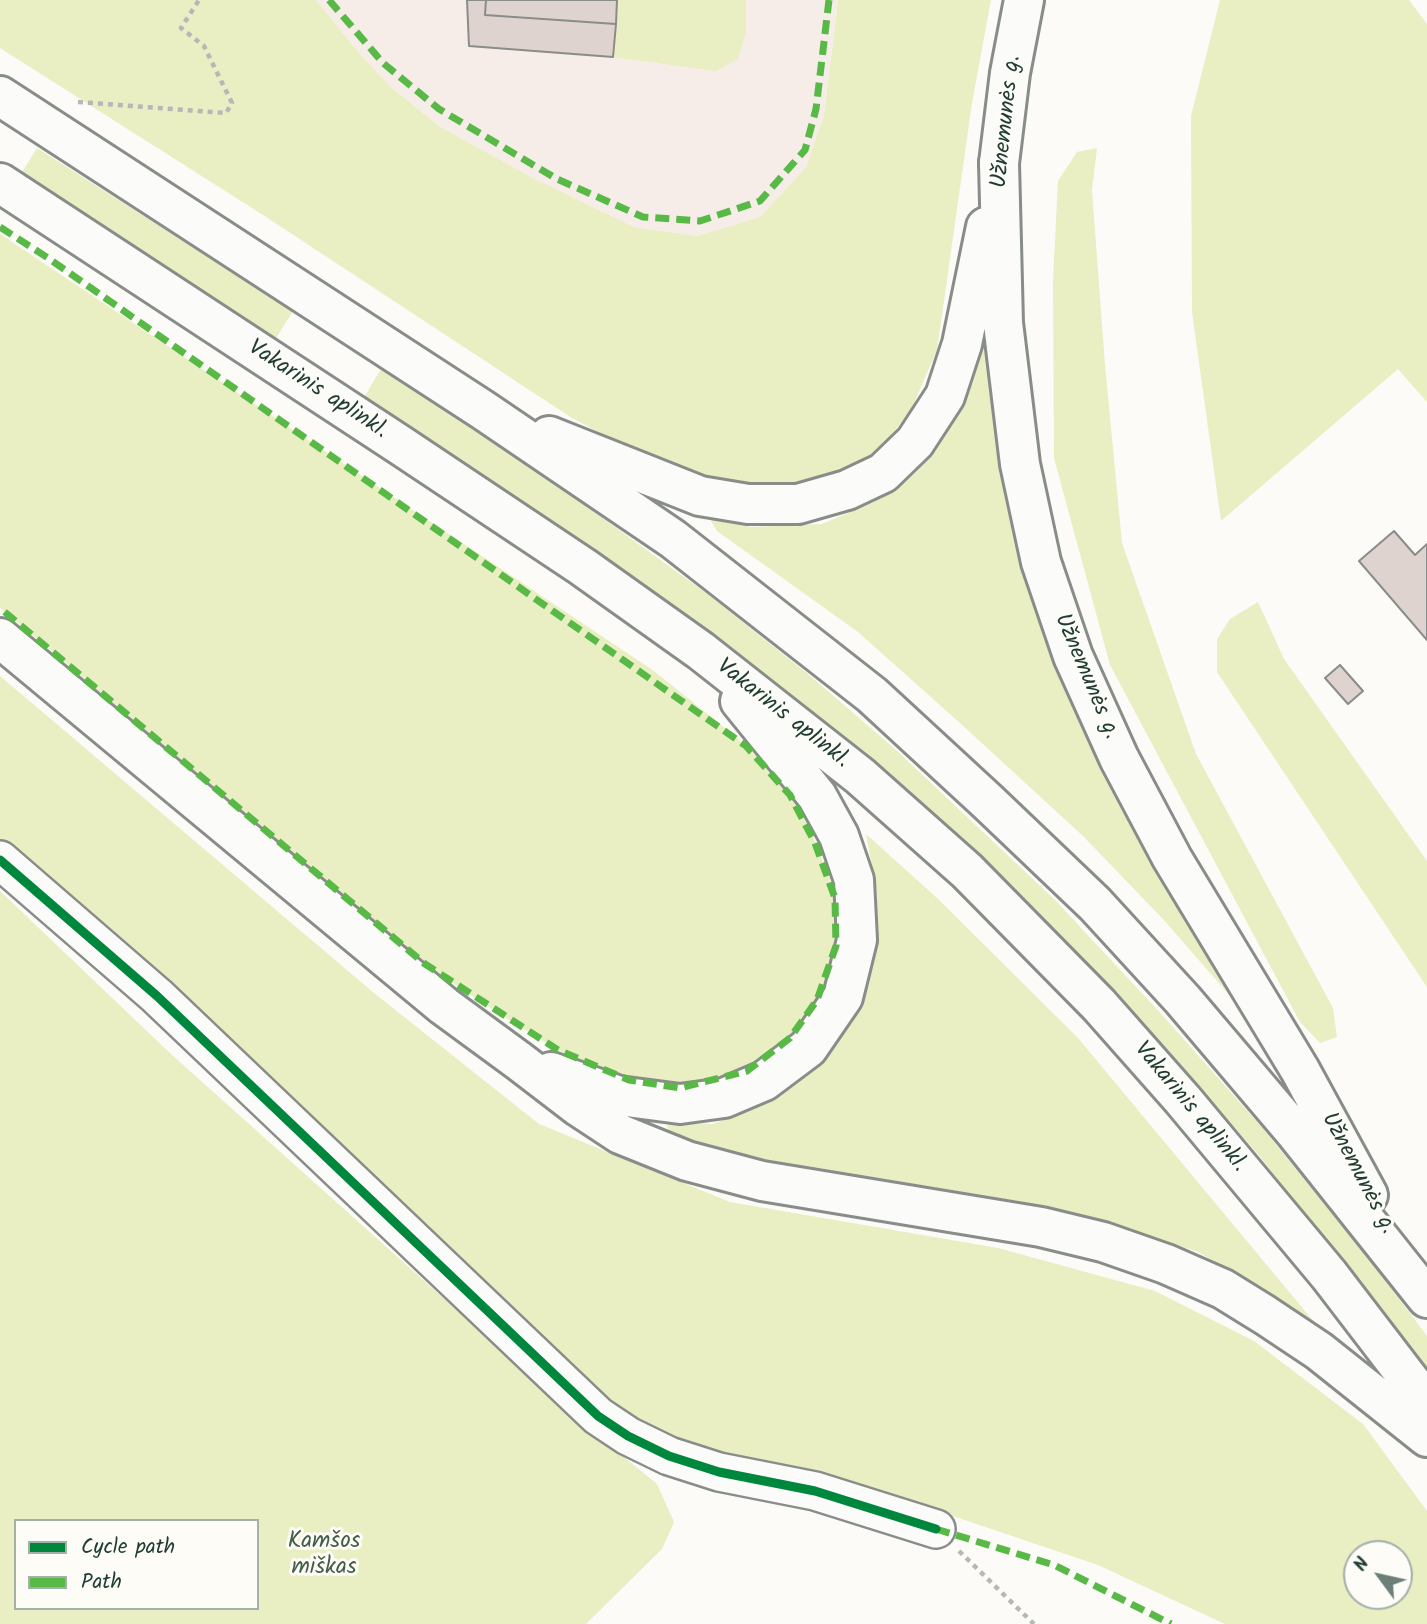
<!DOCTYPE html>
<meta charset="utf-8">
<style>
body{margin:0}
#map{position:relative;width:1427px;height:1624px;overflow:hidden;background:#fcfbf8;font-family:Kalam,sans-serif}
canvas{display:block}
.legend{position:absolute;left:14px;top:1519px;width:245px;height:91px;box-sizing:border-box;background:#fdfcf7;border:2px solid #a4b0a9;margin:0;padding:9px 12px;list-style:none;font-size:21px;color:#1f3d34}
.legend li{display:flex;align-items:center;gap:14px;height:35px}
.legend b{width:35px;border:2px solid #a4b0a9}
.north{position:absolute;left:1343px;top:1540px;width:70px;height:70px;box-sizing:border-box;background:#fdfcf7;border:2px solid #a4b0a9;border-radius:50%;rotate:303deg;font-size:19px;font-weight:700;line-height:28px;text-align:center;color:#1f3d34}
.north::after{content:'';display:block;margin:auto;width:24px;height:32px;background:#6c8079;clip-path:polygon(50% 0,100% 100%,50% 72%,0 100%)}
</style>
<div id="map">
<canvas width="1427" height="1624"></canvas>
<ul class="legend">
<li><b style="height:9px;background:#00873e"></b>Cycle path</li>
<li><b style="height:9px;background:#58b947"></b>Path</li>
</ul>
<div class="north">N</div>
</div>
<script>
const context = document.querySelector('canvas').getContext('2d');
context.lineJoin = 'round';
function paint(path, color) { context.fillStyle = color; context.fill(path, 'evenodd'); }
const shape = rows => new Path2D(rows.map(r => 'M' + r).join(''));
function strokePath(path, color, width, dash) { context.strokeStyle = color; context.lineWidth = width; context.lineCap = dash ? 'butt' : 'round'; context.setLineDash(dash || []); context.stroke(path); }
function write(font, color, halo, rows, align = 'center') {
  context.font = font + ' Kalam,sans-serif'; context.lineWidth = 6; context.setLineDash([]); context.textBaseline = 'middle'; context.strokeStyle = halo; context.fillStyle = color; for (const [text, x, y, turn = 0] of rows) {
    context.save(); context.translate(x, y); context.rotate((+turn || 0) * Math.PI / 180); context.textAlign = isNaN(turn) ? turn : align; if (halo) context.strokeText(text, 0, 0); context.fillText(text, 0, 0); context.restore();
  }
}
paint(shape([
 [316,0,838,0,824,115,806,167,760,217,697,236,634,227,531,177,439,126,392,88,359,53]
]), '#f7ede8');
paint(shape([
 [0,0,316,0,359,53,392,88,439,126,531,177,634,227,697,236,760,217,806,167,824,115,838,0,991,0,972,103,937,350,910,412,870,461,827,481,774,487,725,483,672,470,572,418,263,215,0,48],
 [617,0,746,0,746,32,738,59,716,71,613,57],
 [1220,0,1409,0,1427,24,1427,402,1398,369,1221,521,1192,312,1191,116],
 [37,148,293,311,275,340,22,172],
 [1097,148,1092,190,1105,365,1122,543,1196,754,1333,1008,1337,1037,1320,1043,1300,1022,1110,665,1054,458,1053,281,1058,181,1077,152],
 [0,234,654,671,735,736,759,758,784,787,804,815,829,876,838,908,837,939,829,979,812,1011,790,1038,763,1062,701,1087,643,1084,599,1071,558,1050,498,1013,434,971,0,608],
 [991,336,992,366,1157,860,1232,998,1162,918,1083,836,960,723,858,632,717,531,709,517,751,527,822,524,874,502,916,472,945,436,963,401,975,356],
 [381,369,539,472,706,593,808,674,895,749,1056,901,1164,1017,1266,1132,1376,1268,1427,1336,1427,1369,1257,1153,1153,1034,1045,921,799,700,684,618,363,399],
 [1258,602,1284,659,1427,861,1427,987,1217,672,1217,639,1230,619],
 [0,676,374,993,539,1124,730,1202,998,1248,1155,1291,1254,1341,1363,1424,1427,1511,1427,1624,1225,1624,1098,1565,935,1510,755,1462,675,1439,612,1404,27,861,0,839],
 [1357,1554,1399,1554,1399,1596,1357,1596],
 [866,834,937,898,1078,1038,1315,1323,1264,1289,1196,1251,1115,1226,784,1169,669,1138,667,1123,713,1124,745,1111,798,1081,832,1050,864,997,876,947,877,895],
 [0,891,172,1055,593,1432,657,1484,674,1522,662,1549,586,1624,0,1624],
 [16,1521,257,1521,257,1608,16,1608]
]), '#e9eec3');
const building = shape([
 [467,0,486,0,485,15,616,24,613,57,469,46,467,0],
 [486,0,617,0,616,24,485,15,486,0],
 [1394,531,1415,555,1427,544,1427,640,1359,561,1394,531],
 [1340,665,1363,691,1348,704,1325,678,1340,665]
]);
paint(building, '#dfd3cf');
strokePath(building, '#888d8a', 2);
const minor = shape([
 [0,860,157,996,598,1416,628,1436,669,1456,719,1472,815,1491,936,1529]
]);
const major = shape([
 [999,163,1010,73,1024,0]
]);
const highway = shape([
 [0,96,483,410,673,539,872,695,988,802,1095,904,1183,1000,1295,1132,1427,1298],
 [999,163,1003,323,1020,464,1041,562,1073,656,1119,758,1172,858,1300,1070,1368,1195],
 [0,183,400,445,583,567,701,651,860,776,967,871,1099,1005,1183,1100,1329,1275,1427,1403],
 [549,436,700,496,748,504,798,504,847,490,883,473,915,442,945,396,962,344,986,227],
 [0,638,444,1006,519,1061,579,1107,620,1134,687,1161,762,1181,1041,1227,1103,1242,1166,1264,1223,1289,1265,1315,1319,1351,1427,1437],
 [551,1072,619,1096,680,1104,724,1098,764,1081,808,1048,843,997,857,940,854,880,839,836,817,796,740,701]
]);
strokePath(minor, '#888d8a', 42);
strokePath(major, '#888d8a', 44);
strokePath(highway, '#888d8a', 44);
strokePath(shape([
 [78,102,226,113,232,103,204,46,181,28,199,0],
 [959,1551,1034,1624]
]), '#b5b8b6', 4.5, [5, 5]);
strokePath(minor, '#fbfbf9', 37);
strokePath(major, '#fbfbf9', 38);
strokePath(highway, '#fbfbf9', 38);
strokePath(shape([
 [329,0,383,63,439,109,557,179,643,217,700,221,760,201,805,150,816,109,829,0],
 [0,227,48,258,746,746,790,795,815,843,835,898,836,946,817,1000,790,1038,747,1071,680,1088,629,1080,558,1050,425,964,0,608],
 [936,1529,1054,1565,1171,1624]
]), '#58b947', 7, [14, 7]);
strokePath(shape([
 [0,860,157,996,598,1416,628,1436,669,1456,719,1472,815,1491,936,1529]
]), '#00873e', 9);
write('23px', '#1f3d34', '#fdfcf7', [
 ["Užnemunės g.",1008,122,-84],
 ["Vakarinis aplinkl.",317,391,33],
 ["Užnemunės g.",1085,677,67],
 ["Vakarinis aplinkl.",782,715,38],
 ["Vakarinis aplinkl.",1189,1108,50],
 ["Užnemunės g.",1357,1174,62]
]);
write('23px', '#445e48', '#fdfcf7', [
 ["Kamšos",324,1543],
 ["miškas",324,1569]
]);
</script>
